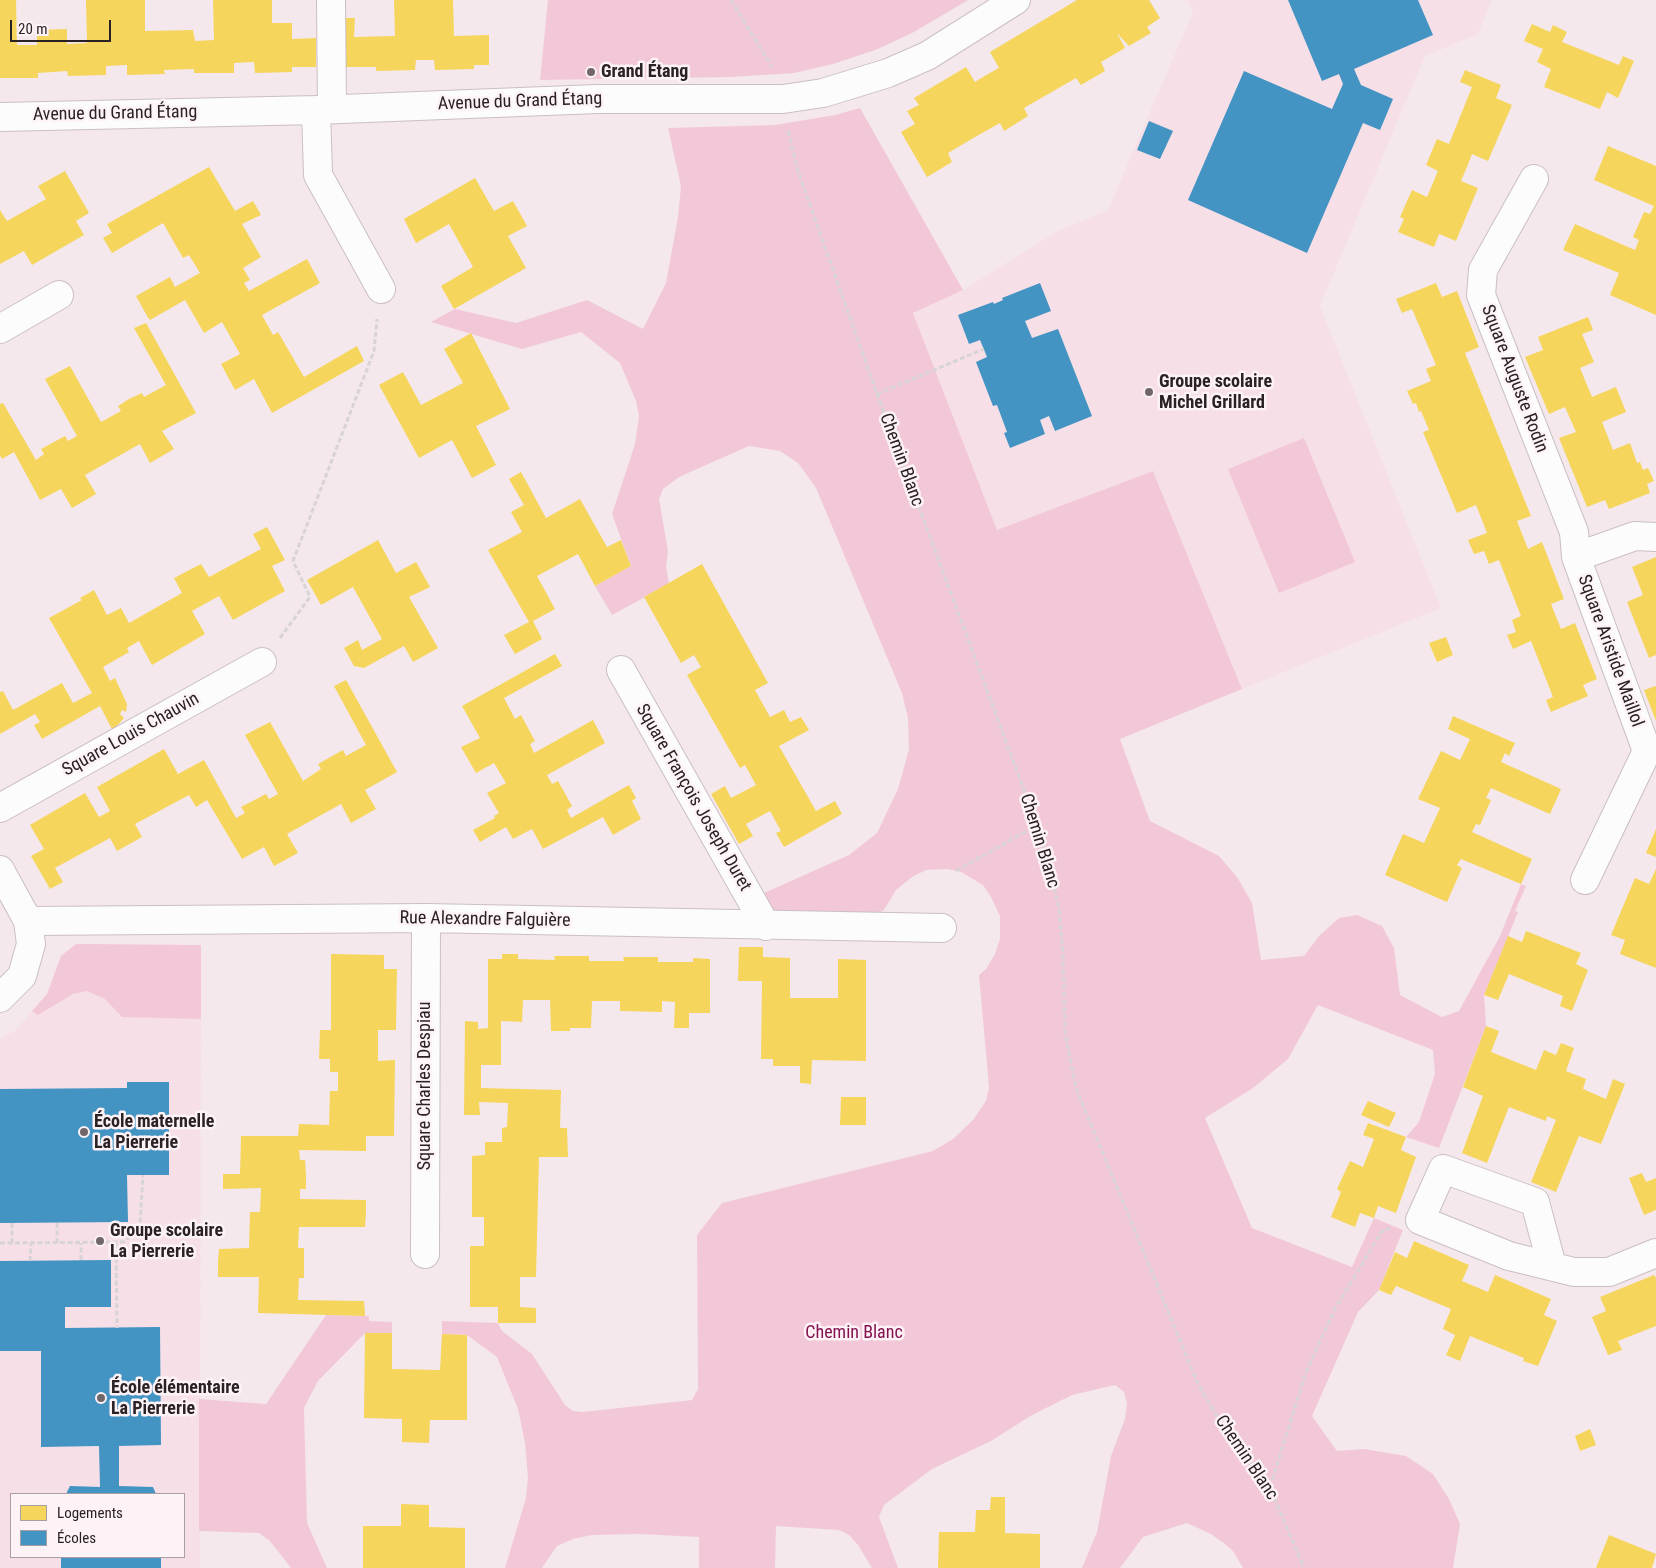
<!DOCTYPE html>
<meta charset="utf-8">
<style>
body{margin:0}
#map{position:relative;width:1656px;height:1568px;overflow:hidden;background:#f4e8ec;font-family:"Roboto Condensed",sans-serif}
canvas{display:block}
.legend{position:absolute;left:10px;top:1493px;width:175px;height:65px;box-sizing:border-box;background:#fdf3f7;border:1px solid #a99fa3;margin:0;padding:6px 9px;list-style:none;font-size:15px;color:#2a2124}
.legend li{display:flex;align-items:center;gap:10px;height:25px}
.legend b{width:25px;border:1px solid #a99fa3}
.scale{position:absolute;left:10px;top:20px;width:101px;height:22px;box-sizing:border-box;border:2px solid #2a2124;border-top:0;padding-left:6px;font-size:15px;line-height:18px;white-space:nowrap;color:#2a2124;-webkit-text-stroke:4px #fdf3f7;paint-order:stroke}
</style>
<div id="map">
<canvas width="1656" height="1568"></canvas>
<ul class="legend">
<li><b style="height:14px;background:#f6d55c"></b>Logements</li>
<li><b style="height:14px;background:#4393c3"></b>Écoles</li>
</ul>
<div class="scale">20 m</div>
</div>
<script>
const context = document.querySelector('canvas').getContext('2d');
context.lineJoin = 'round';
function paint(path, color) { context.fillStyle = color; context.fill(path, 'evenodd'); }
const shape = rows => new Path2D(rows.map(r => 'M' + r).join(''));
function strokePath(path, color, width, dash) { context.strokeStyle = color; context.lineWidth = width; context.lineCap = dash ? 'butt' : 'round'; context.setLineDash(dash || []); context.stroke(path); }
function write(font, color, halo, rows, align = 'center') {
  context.font = font + ' "Roboto Condensed",sans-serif'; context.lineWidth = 5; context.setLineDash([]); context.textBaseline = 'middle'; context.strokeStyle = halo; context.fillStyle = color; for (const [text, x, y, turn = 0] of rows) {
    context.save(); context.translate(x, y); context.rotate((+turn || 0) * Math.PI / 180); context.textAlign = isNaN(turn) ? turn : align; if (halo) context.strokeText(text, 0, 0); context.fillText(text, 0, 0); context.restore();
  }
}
paint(shape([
 [1187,0,1492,0,1478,34,1425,56,1320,306,1441,608,1242,689,1153,471,997,530,913,313,963,290,1056,232,1108,210,1193,12],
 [76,944,201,945,200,1568,0,1568,0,1038,15,1031,47,994,61,956],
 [11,1494,184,1494,184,1557,11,1557]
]), '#f6dfe7');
paint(shape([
 [548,0,968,0,914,32,878,49,833,64,794,73,730,77,540,80],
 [860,108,963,290,913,313,997,530,1153,471,1242,689,1120,739,1150,821,1219,856,1237,877,1252,903,1261,960,1304,956,1319,936,1339,918,1357,915,1382,926,1394,948,1400,995,1442,1017,1459,1011,1500,936,1521,884,1526,886,1515,911,1518,912,1484,995,1486,1026,1439,1148,1406,1137,1419,1122,1435,1074,1433,1050,1318,1005,1288,1059,1253,1088,1205,1118,1252,1228,1352,1267,1374,1218,1403,1230,1379,1290,1358,1312,1312,1416,1337,1451,1364,1449,1406,1456,1433,1474,1449,1499,1460,1524,1453,1568,1243,1568,1233,1551,1225,1544,1211,1534,1187,1523,1143,1537,1120,1568,1082,1568,1097,1532,1111,1456,1125,1419,1127,1403,1124,1392,1115,1385,1072,1395,1032,1415,991,1441,932,1469,884,1505,879,1517,898,1568,872,1568,858,1545,849,1535,839,1530,776,1526,775,1568,699,1568,699,1537,639,1534,592,1535,573,1539,557,1546,542,1568,505,1568,526,1498,528,1478,525,1443,518,1409,497,1357,467,1335,442,1334,442,1321,498,1323,502,1331,532,1354,565,1405,573,1411,583,1412,692,1400,698,1389,697,1235,722,1203,933,1151,953,1139,973,1120,986,1101,989,1087,979,975,986,969,995,954,1000,939,1000,916,991,897,983,885,961,872,948,869,926,870,912,877,896,890,884,910,878,913,777,912,771,909,762,894,849,855,877,833,898,789,909,749,908,718,902,693,816,488,798,463,780,451,749,446,679,477,663,489,659,499,668,551,666,566,669,584,612,615,595,586,631,566,612,514,635,444,639,416,636,401,620,363,581,332,522,349,431,322,455,309,516,323,587,300,643,329,666,283,678,217,681,186,668,128,775,125,835,115],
 [1304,438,1355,562,1279,593,1228,469],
 [76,944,201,945,201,1019,122,1017,105,999,87,991,73,994,38,1015,32,1011,47,994,61,956],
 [326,1315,369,1316,369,1321,392,1322,392,1333,365,1333,318,1381,304,1408,307,1523,327,1568,291,1568,270,1541,259,1533,199,1531,199,1399,266,1404]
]), '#f2c8d8');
paint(shape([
 [0,0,16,0,17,45,37,45,37,30,67,29,67,44,87,43,86,0,145,0,145,31,193,30,195,41,214,40,213,0,272,0,272,23,292,23,292,39,316,38,316,67,292,67,292,72,255,73,254,62,234,63,234,73,194,73,194,69,164,70,165,74,127,75,127,65,106,66,106,75,68,76,67,71,38,73,38,78,0,78],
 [394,0,453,0,454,36,489,35,489,65,474,65,474,69,435,70,434,60,416,60,415,70,376,71,376,67,345,67,344,18,355,18,354,37,395,36],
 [1077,0,1149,0,1160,18,1147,27,1151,33,1129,46,1117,33,1125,48,1101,62,1105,71,1081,85,1076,78,1024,108,1028,116,1004,131,1000,123,975,137,948,153,952,162,927,177,901,132,915,124,907,111,919,105,914,98,966,67,975,82,988,74,999,68,990,52],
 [1532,24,1550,32,1553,25,1567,32,1562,42,1619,65,1623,56,1634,61,1618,98,1607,92,1600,109,1544,87,1551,69,1537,62,1543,49,1524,41],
 [1465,70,1501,85,1496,98,1512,105,1488,161,1472,154,1467,167,1461,181,1478,188,1456,241,1439,234,1434,247,1398,232,1404,219,1400,217,1412,190,1427,197,1438,171,1426,165,1437,139,1449,144,1472,87,1460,82],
 [1608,146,1656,166,1656,315,1610,295,1619,273,1563,250,1575,224,1635,250,1639,240,1633,237,1644,212,1650,214,1654,206,1594,180],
 [209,167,235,211,253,201,261,215,242,224,261,257,243,268,250,280,244,283,249,291,307,259,320,283,262,315,273,335,278,332,304,377,357,346,364,361,272,413,254,379,235,390,221,364,240,354,222,322,204,333,185,300,150,320,147,316,136,296,170,277,175,287,200,273,189,255,183,258,163,223,112,253,103,238,112,233,107,224],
 [65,171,89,213,76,221,84,235,32,265,24,251,0,264,0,210,7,221,46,199,38,186],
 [475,178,494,211,513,201,527,226,508,236,526,268,454,309,441,286,473,267,449,224,416,243,404,219],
 [1436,283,1442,297,1457,291,1479,347,1465,353,1531,516,1517,521,1528,549,1542,542,1564,599,1551,604,1561,629,1575,623,1597,679,1583,685,1588,696,1551,712,1546,700,1553,697,1531,641,1513,649,1507,635,1516,632,1512,620,1521,616,1499,560,1489,564,1484,551,1474,554,1468,540,1487,533,1476,505,1457,513,1423,432,1429,430,1421,411,1419,412,1416,403,1413,404,1407,391,1431,381,1426,369,1436,365,1412,309,1402,313,1396,299],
 [1588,317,1593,330,1582,334,1594,362,1580,368,1592,397,1616,387,1626,412,1602,422,1613,450,1630,443,1637,463,1640,462,1643,470,1648,468,1654,481,1647,484,1650,493,1609,509,1605,500,1587,507,1559,438,1576,432,1565,407,1549,414,1525,357,1543,350,1538,337],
 [146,323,196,413,162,431,174,449,150,463,140,444,85,475,96,494,72,508,61,489,40,500,14,452,2,459,0,455,0,404,3,403,36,460,44,454,41,449,65,436,68,441,77,436,45,379,70,366,101,422,121,411,118,406,129,399,142,393,144,397,166,385,134,328],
 [471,333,510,409,476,426,496,465,472,478,452,440,419,458,379,385,403,372,421,405,463,383,444,349],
 [521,472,546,518,580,499,607,547,621,540,631,566,595,586,578,554,537,576,555,609,533,621,542,639,515,654,504,635,529,622,488,550,522,532,511,512,524,505,509,479],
 [267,527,285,560,272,566,285,591,233,620,219,596,192,611,205,634,152,665,139,641,127,648,129,652,103,667,110,681,115,678,127,704,126,712,122,710,120,714,124,718,116,727,112,729,100,706,42,739,34,725,40,722,35,714,0,734,0,692,3,691,13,710,62,683,73,703,92,693,49,618,82,600,80,598,94,590,107,615,121,608,129,623,182,593,174,578,201,564,209,577,261,549,253,534],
 [378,540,396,573,416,562,430,587,409,597,438,648,413,662,404,646,364,668,354,666,344,648,358,640,362,650,382,639,353,587,321,605,307,580],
 [1656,557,1656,655,1649,658,1627,602,1643,595,1632,567],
 [702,564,768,683,755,690,770,717,784,710,790,722,801,717,809,730,779,746,816,811,835,801,842,814,784,847,776,833,781,831,770,811,746,824,753,836,739,844,711,794,725,786,731,798,756,785,745,765,740,768,687,675,701,667,694,655,681,663,644,597],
 [1446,637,1453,655,1437,662,1429,643],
 [555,654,562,666,504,698,515,719,521,715,535,741,530,744,534,753,593,720,605,743,547,775,552,784,558,781,572,806,567,810,571,818,629,785,636,798,632,801,641,819,613,835,603,817,543,849,532,829,513,839,506,827,480,842,473,830,495,818,494,816,499,813,487,793,506,783,494,763,476,773,461,747,480,738,462,706],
 [346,680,397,772,365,790,376,809,351,823,341,804,287,834,298,853,274,866,264,847,242,859,207,800,196,807,189,795,135,824,142,837,117,851,110,838,55,868,63,882,50,889,31,856,44,849,30,825,85,793,99,817,110,811,97,787,164,749,178,774,204,760,236,818,245,813,241,807,266,794,269,799,278,794,245,735,270,722,303,781,321,769,318,764,343,750,346,756,366,745,334,686],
 [1656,686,1656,721,1644,690],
 [1453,716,1515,743,1509,756,1505,753,1501,762,1561,789,1550,814,1491,788,1486,798,1491,800,1480,825,1476,824,1472,832,1532,859,1521,884,1461,859,1457,865,1462,868,1447,902,1385,875,1403,834,1424,843,1440,808,1418,799,1441,751,1460,760,1470,739,1448,729],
 [1656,829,1656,857,1646,853],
 [1656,869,1656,968,1620,954,1625,940,1611,935,1635,878,1649,884],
 [1526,931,1581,953,1576,964,1588,970,1572,1011,1560,1006,1563,996,1509,974,1498,1000,1484,995,1508,936,1522,942],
 [739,947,763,947,763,957,790,958,790,998,838,998,838,959,866,960,866,1061,812,1060,811,1084,800,1083,800,1066,773,1066,773,1059,761,1059,762,981,738,981],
 [331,954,384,955,384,969,397,969,396,1030,378,1030,378,1061,395,1060,394,1136,366,1136,366,1151,299,1150,300,1160,305,1160,306,1176,306,1189,300,1189,300,1199,366,1200,366,1213,365,1227,299,1227,298,1248,304,1248,304,1278,299,1278,298,1300,364,1301,365,1316,258,1313,259,1277,218,1277,218,1262,219,1249,249,1248,250,1212,260,1212,261,1188,223,1189,223,1174,240,1174,241,1136,298,1136,299,1124,329,1125,330,1091,338,1091,338,1072,330,1072,330,1059,319,1059,320,1030,331,1030],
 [502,954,518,954,518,959,555,960,554,956,589,956,589,961,624,961,623,957,658,957,658,962,693,962,693,958,710,959,710,1013,689,1013,689,1028,674,1028,675,1002,662,1001,662,1012,620,1011,620,1001,592,1001,591,1028,570,1028,570,1031,551,1031,550,1000,523,1000,522,1022,501,1021,501,1065,481,1065,481,1088,561,1090,560,1128,567,1128,568,1157,539,1157,536,1277,520,1277,520,1307,536,1308,536,1323,498,1323,498,1307,470,1307,470,1246,484,1246,484,1217,472,1217,472,1156,485,1155,485,1142,502,1142,502,1128,507,1127,508,1103,479,1102,480,1115,464,1115,465,1021,478,1022,478,1029,488,1028,488,959,502,959],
 [1486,1026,1499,1031,1491,1052,1536,1070,1544,1050,1556,1055,1561,1043,1574,1048,1566,1071,1586,1079,1583,1089,1606,1099,1613,1079,1625,1084,1601,1144,1579,1136,1556,1192,1531,1182,1556,1120,1547,1116,1546,1121,1509,1107,1487,1163,1462,1153,1483,1096,1463,1087],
 [841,1097,866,1097,866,1125,840,1125],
 [1368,1101,1396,1113,1389,1127,1361,1115],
 [1368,1123,1406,1137,1401,1150,1416,1157,1396,1213,1378,1206,1374,1218,1360,1213,1355,1227,1331,1217,1341,1192,1337,1189,1350,1161,1363,1167,1374,1139,1363,1135],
 [1642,1173,1646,1182,1656,1178,1656,1210,1644,1215,1629,1178],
 [1414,1241,1469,1265,1462,1281,1488,1292,1495,1275,1551,1299,1544,1315,1557,1321,1538,1366,1523,1361,1524,1358,1470,1336,1460,1361,1446,1355,1455,1335,1443,1329,1451,1309,1396,1286,1391,1295,1379,1290,1395,1252,1407,1258],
 [1654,1275,1656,1278,1656,1326,1618,1341,1622,1350,1608,1355,1592,1317,1606,1311,1600,1297],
 [365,1333,392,1333,392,1369,440,1370,442,1334,467,1335,467,1420,430,1420,429,1443,402,1442,402,1419,364,1418],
 [1590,1429,1596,1445,1580,1451,1575,1436],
 [991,1497,1005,1497,1005,1533,1040,1534,1040,1568,938,1568,939,1532,975,1532,976,1510,990,1510],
 [401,1504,429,1505,429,1527,465,1528,465,1568,363,1568,363,1526,401,1526],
 [1609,1535,1656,1554,1652,1568,1596,1568]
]), '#f6d55c');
paint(shape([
 [1288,0,1418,0,1433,35,1354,69,1361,85,1393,99,1380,130,1363,123,1307,253,1188,200,1244,71,1332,109,1343,84,1339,74,1322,81],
 [1149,121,1173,131,1160,159,1137,150],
 [1040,283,1051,311,1025,321,1032,338,1058,329,1092,416,1055,431,1049,416,1040,420,1045,434,1010,448,1004,433,1007,432,997,405,993,406,976,362,987,357,980,340,969,344,958,315,993,302,994,304,1003,300,1002,298],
 [127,1082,169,1082,169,1175,127,1175,128,1222,0,1223,0,1089,127,1088],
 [111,1260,111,1307,65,1307,65,1328,160,1327,161,1445,119,1446,119,1486,153,1487,156,1494,66,1494,70,1486,100,1487,99,1446,41,1447,41,1351,0,1351,0,1261],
 [61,1557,161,1557,161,1568,61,1568]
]), '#4393c3');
const minor = shape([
 [331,0,332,109],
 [316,110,318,175,381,289],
 [0,117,316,110,597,99,783,99,823,93,888,73,927,56,1016,0],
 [1534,179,1483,270,1481,295,1574,532,1576,557,1647,751,1585,880],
 [0,329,59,295],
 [1576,557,1635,536,1656,537],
 [621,670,766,926],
 [0,808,262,662],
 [0,870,28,921,31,944,22,976,0,998],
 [28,921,426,918,942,928],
 [425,1254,426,918],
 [1552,1266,1535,1202,1443,1169,1420,1220,1509,1256,1574,1272,1609,1272,1656,1253]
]);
strokePath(minor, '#cabfc3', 30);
strokePath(shape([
 [731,0,772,67],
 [788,131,798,171,877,394,1037,825,1048,862,1059,909,1063,955,1065,1033,1076,1088,1198,1384,1231,1440,1270,1488,1304,1568],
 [877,394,984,349],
 [280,638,310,597,293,561,374,351,377,319],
 [956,871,1037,825],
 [12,1223,12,1243],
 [0,1243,123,1242,134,1234,140,1224,143,1175],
 [57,1243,57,1223],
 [116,1243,117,1328],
 [81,1260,81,1243],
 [30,1261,31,1243],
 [1270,1487,1306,1372,1335,1309,1382,1231,1390,1228]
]), '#d8d4d6', 3, [5, 2.5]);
strokePath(minor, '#fdfcfc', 28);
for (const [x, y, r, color] of [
 [591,72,5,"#71676a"],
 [1149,392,5,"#71676a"],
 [84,1132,5,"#71676a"],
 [100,1241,5,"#71676a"],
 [101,1398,5,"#71676a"]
]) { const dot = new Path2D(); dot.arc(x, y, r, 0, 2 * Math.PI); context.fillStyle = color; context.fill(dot); strokePath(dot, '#fdf3f7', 2); }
write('bold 18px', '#2a2124', '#fdf3f7', [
 ["Grand Étang",601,72],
 ["Groupe scolaire",1159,382],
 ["Michel Grillard",1159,403],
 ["École maternelle",94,1122],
 ["La Pierrerie",94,1143],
 ["Groupe scolaire",110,1231],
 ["La Pierrerie",110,1252],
 ["École élémentaire",111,1388],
 ["La Pierrerie",111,1409]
], 'left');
write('18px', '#2a2124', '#fdf3f7', [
 ["Avenue du Grand Étang",520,102,-2],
 ["Avenue du Grand Étang",115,114,-1],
 ["Square Auguste Rodin",1514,379,69],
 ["Chemin Blanc",901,460,70],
 ["Square Aristide Maillol",1610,651,70],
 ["Square Louis Chauvin",131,735,-29],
 ["Square François Joseph Duret",693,798,60],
 ["Chemin Blanc",1039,841,73],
 ["Rue Alexandre Falguière",485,920,1],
 ["Square Charles Despiau",425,1086,-90],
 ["Chemin Blanc",1246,1458,56]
]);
write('18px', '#85124f', '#fdf3f7', [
 ["Chemin Blanc",854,1333]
]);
</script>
